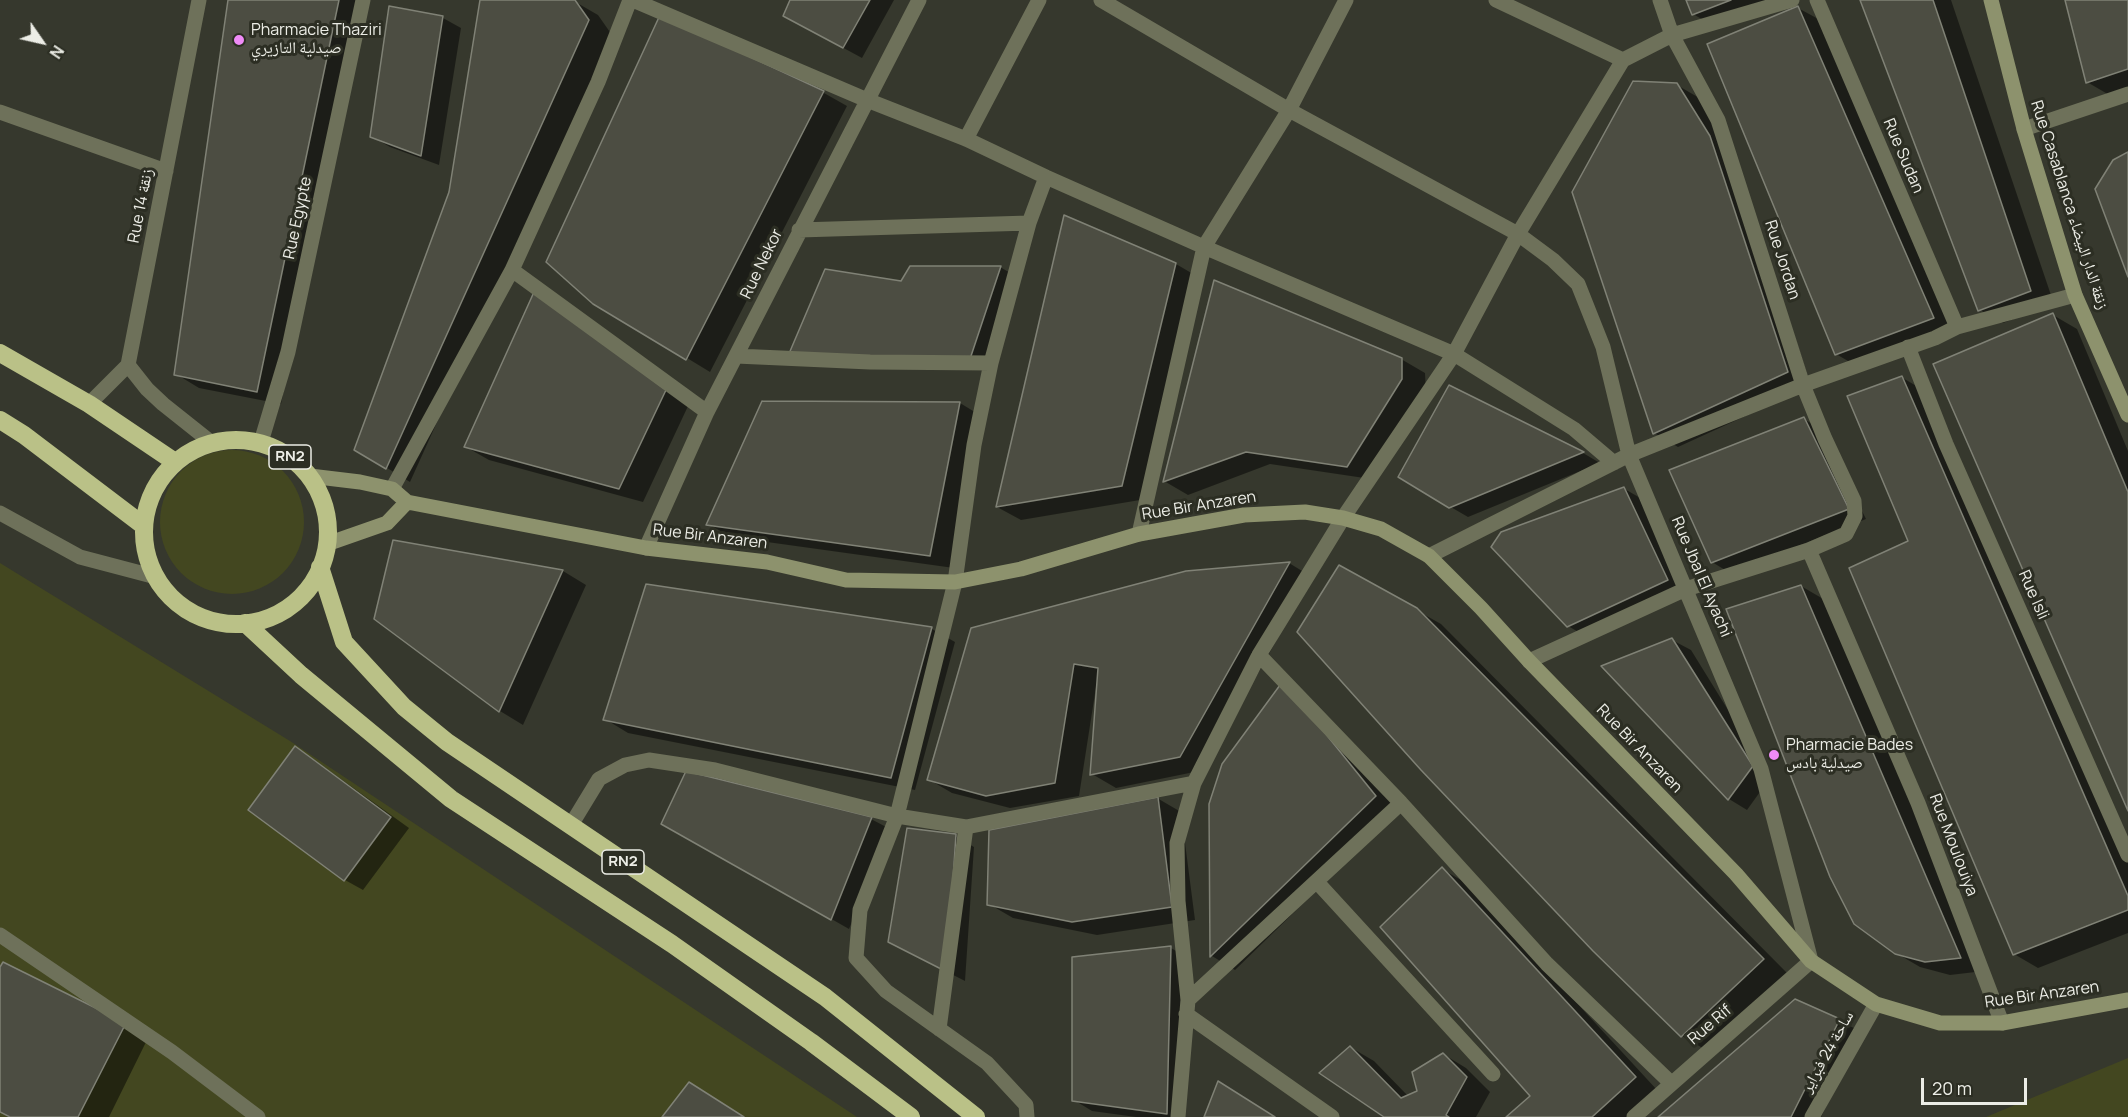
<!DOCTYPE html>
<meta charset="utf-8">
<style>
body{margin:0}
#map{position:relative;width:2128px;height:1117px;overflow:hidden;background:#36382d;font-family:Manrope,sans-serif}
canvas{display:block}
.north{position:absolute;left:12px;top:12px;width:60px;height:60px;-webkit-text-stroke:4px #2c2e23;paint-order:stroke;rotate:124deg;font-size:16px;font-weight:700;line-height:24px;text-align:center;color:#ecede6}
.north::after{content:'';display:block;margin:auto;width:21px;height:27px;background:#ecede6;clip-path:polygon(50% 0,100% 100%,50% 72%,0 100%)}
.scale{position:absolute;left:1921px;top:1078px;width:106px;height:27px;box-sizing:border-box;border:3px solid #ecede6;border-top:0;padding-left:8px;font-size:18px;line-height:21px;white-space:nowrap;color:#ecede6;-webkit-text-stroke:4px #2c2e23;paint-order:stroke}
</style>
<div id="map">
<canvas width="2128" height="1117"></canvas>
<div class="north">N</div>
<div class="scale">20 m</div>
</div>
<script>
const context = document.querySelector('canvas').getContext('2d');
context.lineJoin = 'round';
function paint(path, color) { context.fillStyle = color; context.fill(path, 'evenodd'); }
const shape = rows => new Path2D(rows.map(r => 'M' + r).join(''));
function strokePath(path, color, width, dash) { context.strokeStyle = color; context.lineWidth = width; context.lineCap = dash ? 'butt' : 'round'; context.setLineDash(dash || []); context.stroke(path); }
function write(font, color, halo, rows, align = 'center') {
  context.font = font + ' Manrope,"Noto Naskh Arabic",sans-serif'; context.lineWidth = 6; context.setLineDash([]); context.textBaseline = 'middle'; context.strokeStyle = halo; context.fillStyle = color; for (const [text, x, y, turn = 0] of rows) {
    context.save(); context.translate(x, y); context.rotate((+turn || 0) * Math.PI / 180); context.textAlign = isNaN(turn) ? turn : align; if (halo) context.strokeText(text, 0, 0); context.fillText(text, 0, 0); context.restore();
  }
}
paint(shape([
 '160 522a72 72 0 1 1 144 0a72 72 0 1 1-144 0Z',
 [0,563,290,741,857,1117,0,1117],
 [2128,1058,2128,1117,1986,1117]
]), '#434720');
paint(shape([
 [230,0,365,0,281,404,199,388,176,374],
 [481,0,572,0,598,15,612,35,410,482,356,449,451,192],
 [792,0,894,0,862,58,803,26],
 [1688,0,1788,0,1717,28,1693,14],
 [1862,0,1951,0,2054,304,2003,323,1980,310],
 [2067,0,2128,0,2128,90,2111,96,2087,82],
 [390,8,443,18,461,28,439,165,390,147,371,136],
 [1798,8,1822,21,1956,332,1860,368,1836,354],
 [661,17,824,93,847,106,710,372,687,358],
 [1677,85,1701,99,1734,151,1811,386,1678,447,1654,433],
 [1065,217,1176,264,1200,278,1146,499,1021,520,997,507],
 [1000,267,1019,278,988,368,808,366,902,283],
 [535,295,689,404,643,502,489,460,466,447],
 [2053,315,2077,329,2128,451,2128,807],
 [1401,359,1425,373,1426,393,1371,479,1270,464,1188,495,1164,481],
 [1901,377,1925,391,2128,857,2128,933,2038,968,2014,954,1910,542],
 [1449,387,1583,453,1600,463,1468,517,1449,506],
 [960,403,983,417,954,568,731,537,708,524],
 [1804,419,1822,430,1866,519,1730,573,1712,562],
 [1623,488,1642,499,1685,590,1587,637,1568,626],
 [394,542,563,571,586,585,523,725,500,711,376,619],
 [1289,563,1312,577,1204,770,1116,788,1092,774,1098,687,1096,687,1079,796,1010,808,952,793,928,779,972,629],
 [647,586,932,629,955,642,915,790,628,733,605,719],
 [1801,586,1825,600,1984,971,1950,975,1920,967,1896,953],
 [1416,610,1441,624,1787,973,1706,1050,1682,1036,1594,950],
 [1672,640,1691,650,1770,778,1747,810,1729,799],
 [1307,696,1399,810,1235,970,1212,956,1211,805],
 [295,748,313,759,409,828,363,890,345,880,250,810],
 [687,773,871,819,890,829,849,929,663,823],
 [1157,798,1181,812,1195,920,1097,935,1013,918,989,904],
 [955,836,974,847,965,981,908,952],
 [1442,869,1466,883,1658,1091,1630,1117,1509,1117,1532,1096],
 [1171,948,1190,959,1185,1117,1136,1117,1092,1111,1074,1100,1073,958],
 [0,971,148,1038,109,1117,10,1117,0,1112],
 [1839,1020,1863,1033,1821,1117,1661,1117],
 [1350,1047,1374,1061,1408,1096,1419,1092,1443,1054,1466,1068,1490,1092,1476,1117,1386,1117]
]), '#0007');
const building = shape([
 [228,0,339,0,257,392,174,375,228,0],
 [480,0,575,0,589,20,386,469,354,450,449,192,480,0],
 [790,0,870,0,843,48,783,16,790,0],
 [1686,0,1731,0,1692,15,1686,0],
 [1860,0,1933,0,2031,291,1978,311,1860,0],
 [2065,0,2128,0,2128,69,2086,83,2065,0],
 [389,6,443,16,421,156,370,137,389,6],
 [1798,6,1934,318,1835,355,1707,44,1798,6],
 [660,15,824,91,686,360,593,304,546,262,660,15],
 [1633,81,1677,83,1710,136,1788,372,1653,434,1572,192,1633,81],
 [2128,152,2128,277,2095,189,2113,160,2128,152],
 [1064,215,1176,263,1122,486,996,507,1064,215],
 [910,266,1001,266,970,359,788,356,825,269,901,281,910,266],
 [1214,280,1402,358,1402,379,1347,467,1246,452,1163,482,1214,280],
 [534,292,666,390,619,489,464,447,534,292],
 [2053,313,2128,492,2128,811,1933,364,2053,313],
 [1902,376,2128,896,2128,910,2013,955,1849,568,1908,541,1847,396,1902,376],
 [1449,385,1584,452,1449,508,1398,477,1449,385],
 [762,401,960,402,930,556,706,525,762,401],
 [1804,417,1849,509,1711,563,1669,470,1804,417],
 [1624,487,1668,580,1567,627,1491,547,1501,532,1624,487],
 [393,540,563,570,499,712,374,619,393,540],
 [1290,562,1180,757,1090,775,1098,668,1074,664,1055,783,986,796,927,780,971,628,1186,571,1290,562],
 [1339,565,1417,608,1764,959,1681,1037,1593,951,1421,770,1297,632,1339,565],
 [646,584,932,627,891,778,603,720,646,584],
 [1801,585,1961,958,1925,962,1895,954,1854,924,1830,877,1726,609,1801,585],
 [1672,638,1753,766,1728,800,1601,666,1672,638],
 [1283,681,1376,796,1210,957,1209,804,1222,764,1283,681],
 [295,746,391,817,344,881,248,810,295,746],
 [686,771,872,817,831,920,661,824,686,771],
 [1158,797,1172,907,1072,922,987,905,989,830,1158,797],
 [907,828,956,834,947,972,888,942,907,828],
 [1442,867,1636,1077,1592,1117,1506,1117,1530,1096,1380,927,1442,867],
 [1171,946,1167,1114,1072,1101,1072,957,1171,946],
 [3,962,126,1023,78,1117,10,1117,0,1112,0,967,3,962],
 [1795,999,1840,1019,1791,1117,1658,1117,1795,999],
 [1350,1046,1401,1098,1417,1091,1412,1072,1443,1053,1467,1077,1446,1115,1449,1117,1384,1117,1319,1073,1350,1046],
 [1218,1081,1275,1117,1204,1117,1218,1081],
 [689,1082,744,1117,662,1117,689,1082]
]);
paint(building, '#4c4d42');
strokePath(building, '#808276', 1.5);
strokePath(shape([
 [633,0,867,100,966,139,1046,177,1204,247,1454,354,1574,429,1614,463],
 [1101,0,1289,110,1518,234,1553,260,1578,284,1603,347,1629,455,1761,769,1811,961,1634,1117],
 [1496,0,1623,60],
 [1817,0,1957,327],
 [0,112,166,171],
 [2024,129,2128,94],
 [966,139,1039,0],
 [799,230,1029,223],
 [512,270,707,412],
 [1908,347,1946,444,2128,855],
 [736,356,870,362,991,363],
 [128,365,147,389,163,404,212,443],
 [89,404,128,365,199,0],
 [261,442,288,352,363,0],
 [392,489,512,270,598,82,630,0],
 [0,513,80,557,156,577],
 [1139,534,1204,247,1289,110,1346,0],
 [646,548,707,412,919,0],
 [1809,550,1918,803,2002,1023],
 [1429,556,1629,455,1803,385,1935,338,1957,327,2075,295],
 [1259,655,1401,803,1547,964,1671,1083],
 [1529,661,1686,589,1809,550,1846,534,1855,516,1854,501,1825,439,1803,385,1718,120,1672,35,1660,0],
 [571,825,599,779,625,765,649,760,715,770,897,816,966,827,1194,783],
 [1317,882,1493,1074],
 [0,935,172,1052,258,1117],
 [1188,1000,1401,803],
 [1186,1014,1332,1117],
 [939,1029,966,827],
 [1027,1117,1026,1105,987,1063,886,991,856,958,860,910,897,816,955,582,974,445,991,363,1029,223,1046,177],
 [1178,1117,1188,1000,1178,901,1177,843,1194,783,1259,655,1343,518,1454,354,1518,234,1623,60,1672,35,1792,0],
 [1812,1117,1876,1004]
]), '#6e715a', 15);
strokePath(shape([
 [1991,0,2024,129,2075,295,2128,415],
 [310,476,360,482,392,489,407,502,646,548,767,562,846,580,955,582,1021,569,1139,534,1244,515,1305,512,1343,518,1381,529,1429,556,1481,608,1529,661,1736,874,1811,961,1876,1004,1940,1023,2002,1023,2128,1000],
 [327,544,387,523,407,502]
]), '#8d926d', 15);
strokePath(shape([
 [0,353,89,404,175,462],
 [0,420,24,435,144,526],
 '144 532a92 92 0 1 1 184 0a92 92 0 1 1-184 0Z',
 [320,567,344,642,404,707,447,742,825,997,976,1117],
 [245,623,301,675,451,799,672,944,811,1042,911,1117]
]), '#bac187', 18);
for (const [x, y, r, color] of [
 [239,40,6,"#ef8bf7"],
 [1774,755,6,"#ef8bf7"]
]) { const dot = new Path2D(); dot.arc(x, y, r, 0, 2 * Math.PI); context.fillStyle = color; context.fill(dot); strokePath(dot, '#2c2e23', 2); }
for (const [x, y, w] of [
 [290,457,42],
 [623,862,42]
]) { const box = new Path2D(); box.roundRect(x - w / 2, y - 12, w, 24, 4.5); context.fillStyle = '#2c2e23'; context.fill(box); strokePath(box, '#ecede6', 1.5); }
write('bold 15px', '#ecede6', null, [
 ["RN2",290,457],
 ["RN2",623,862]
]);
write('16px', '#ecede6', '#2c2e23', [
 ["Pharmacie Thaziri",251,31],
 ["صيدلية التازيري",251,49],
 ["Pharmacie Bades",1786,746],
 ["صيدلية بادس",1786,764]
], 'left');
write('16px', '#ecede6', '#2c2e23', [
 ["Rue Sudan",1903,156,67],
 ["Rue Casablanca زنقة الدار البيضاء",2069,205,72],
 ["Rue 14 زنقة",141,206,-79],
 ["Rue Egypte",298,218,-78],
 ["Rue Jordan",1782,260,72],
 ["Rue Nekor",762,264,-64],
 ["Rue Bir Anzaren",1199,506,-9],
 ["Rue Bir Anzaren",710,537,7],
 ["Rue Jbal El Ayachi",1701,577,67],
 ["Rue Isli",2033,595,66],
 ["Rue Bir Anzaren",1639,749,46],
 ["Rue Moulouiya",1953,845,69],
 ["Rue Bir Anzaren",2042,995,-8],
 ["Rue Rif",1710,1025,-41],
 ["ساحة 24 فبراير",1828,1052,-61]
]);
</script>
